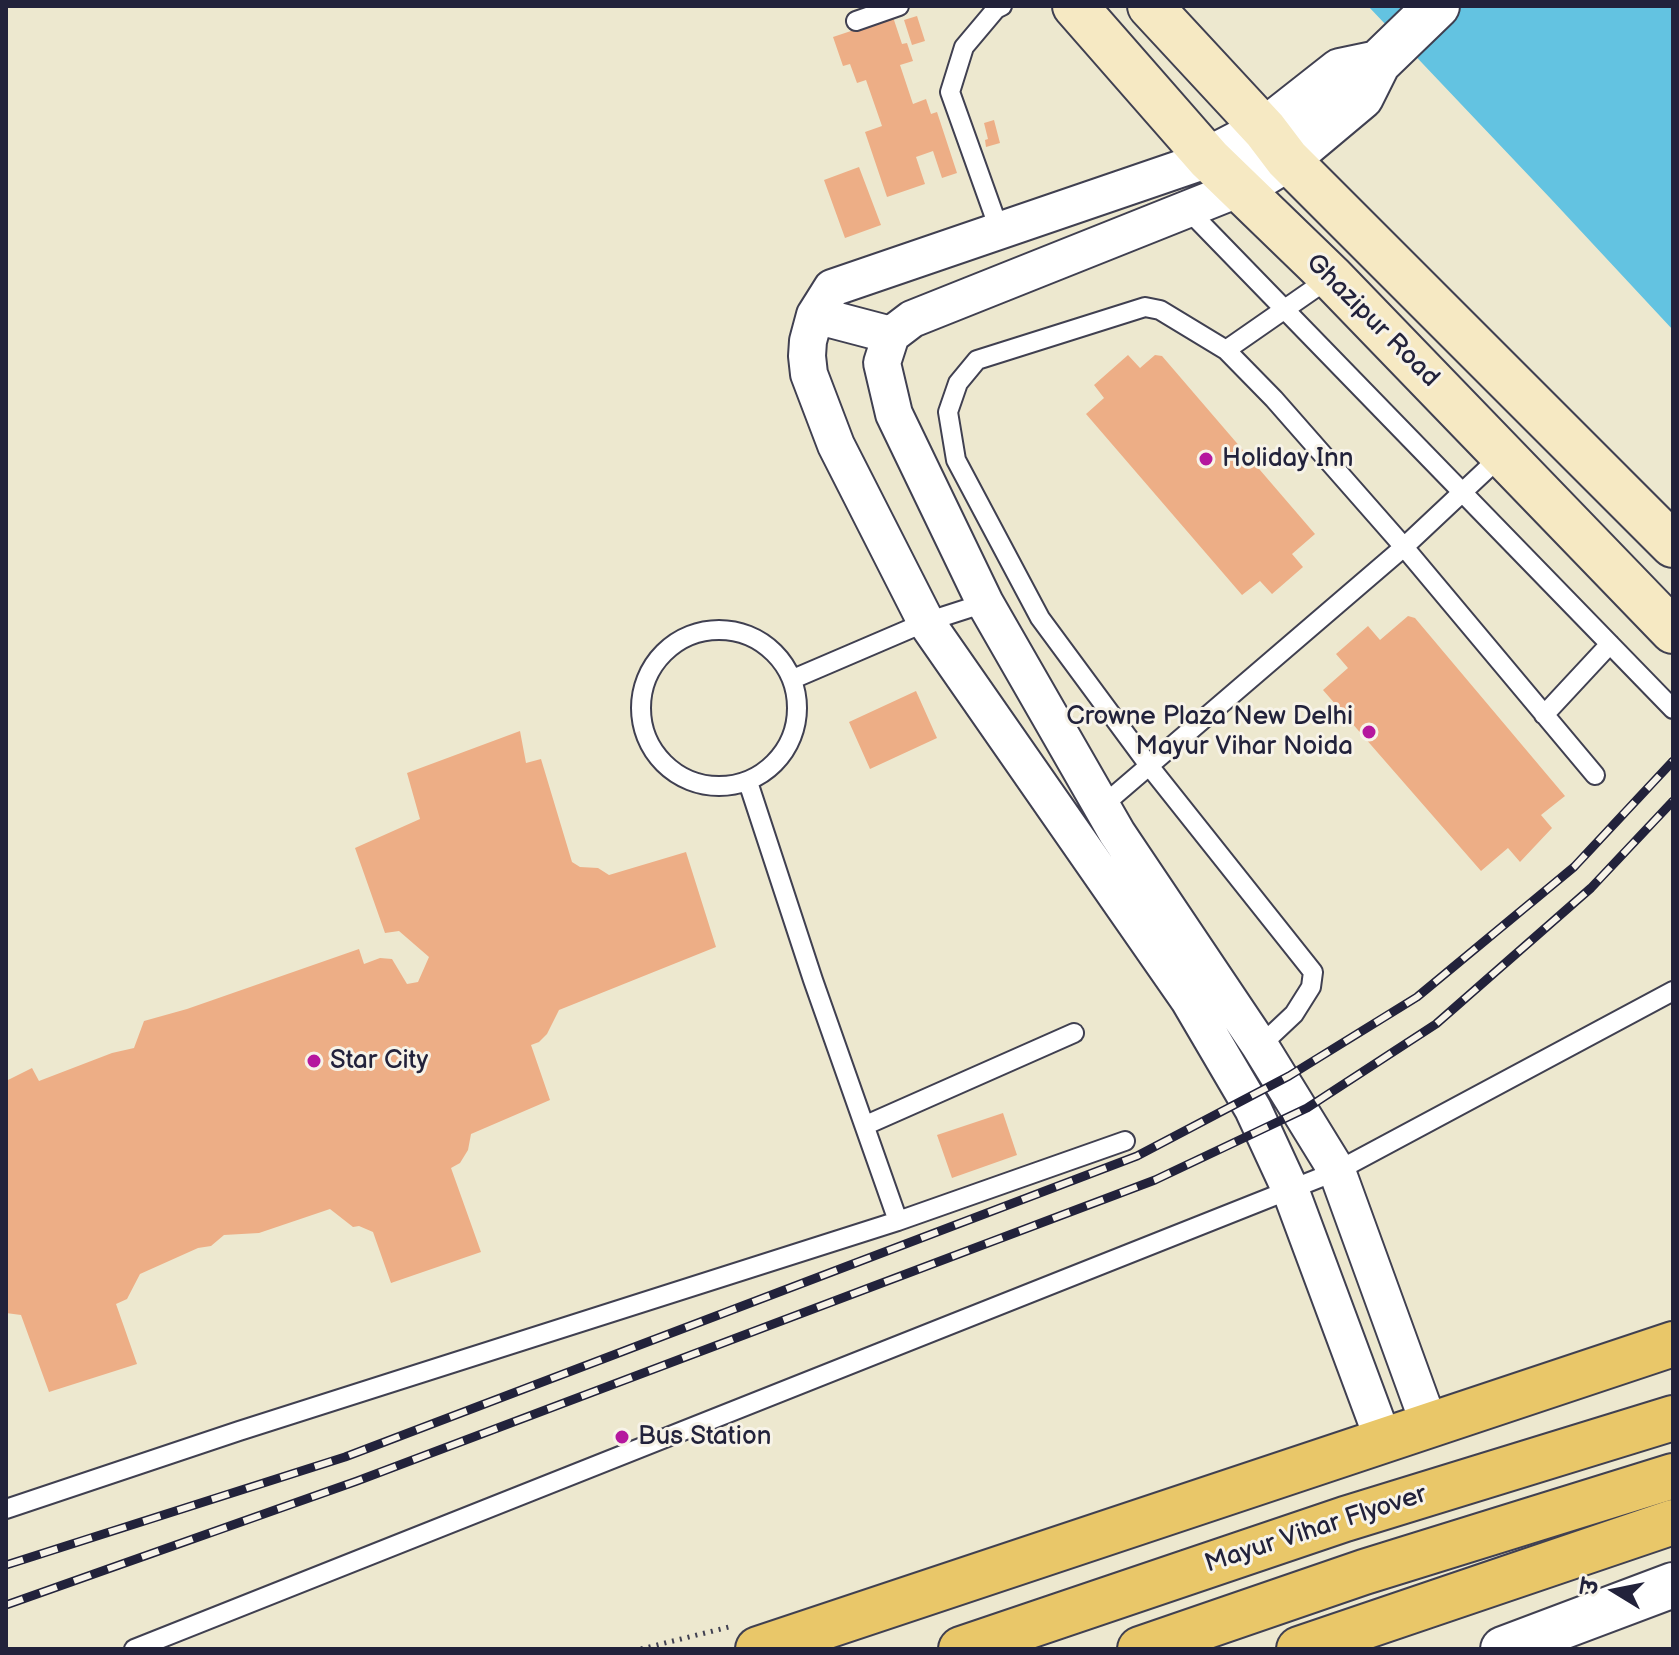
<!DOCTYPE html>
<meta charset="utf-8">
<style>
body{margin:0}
#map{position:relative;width:1679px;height:1655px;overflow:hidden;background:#ede8cf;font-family:"Balsamiq Sans","Playpen Sans Deva",sans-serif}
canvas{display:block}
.frame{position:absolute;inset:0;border:8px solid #22223b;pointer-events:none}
.north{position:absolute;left:1575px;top:1551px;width:80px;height:80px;-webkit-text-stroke:6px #f7f3e8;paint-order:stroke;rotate:280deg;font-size:22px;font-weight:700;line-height:32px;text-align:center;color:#22223b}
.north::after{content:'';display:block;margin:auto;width:28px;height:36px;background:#22223b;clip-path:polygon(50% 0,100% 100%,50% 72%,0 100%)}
</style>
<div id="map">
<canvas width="1679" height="1655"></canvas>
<div class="frame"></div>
<div class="north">उ</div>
</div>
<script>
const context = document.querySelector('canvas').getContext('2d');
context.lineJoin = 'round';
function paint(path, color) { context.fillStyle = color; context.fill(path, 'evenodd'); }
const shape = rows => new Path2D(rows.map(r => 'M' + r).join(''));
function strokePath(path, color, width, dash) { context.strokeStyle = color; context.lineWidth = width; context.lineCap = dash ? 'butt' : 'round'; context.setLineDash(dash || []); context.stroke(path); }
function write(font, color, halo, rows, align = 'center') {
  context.font = font + ' "Balsamiq Sans",sans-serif'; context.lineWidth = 6; context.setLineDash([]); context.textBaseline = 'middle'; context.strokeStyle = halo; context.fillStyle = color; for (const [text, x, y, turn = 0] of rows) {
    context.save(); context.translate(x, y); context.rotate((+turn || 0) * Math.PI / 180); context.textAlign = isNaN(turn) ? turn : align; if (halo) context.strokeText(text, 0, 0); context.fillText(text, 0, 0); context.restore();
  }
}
paint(shape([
 [1368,6,1673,6,1673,330,1551,199]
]), '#63c3e1');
paint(shape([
 [917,16,925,41,912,45,904,20],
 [893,17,902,44,907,43,913,61,900,65,913,104,926,99,931,114,937,112,957,173,942,178,933,151,916,157,925,184,887,197,865,132,882,126,866,80,857,83,850,64,843,66,833,37],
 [994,120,1000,143,986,147,985,140,988,139,984,123],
 [859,167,881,225,845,238,824,180],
 [1128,355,1140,368,1155,355,1162,356,1315,534,1292,554,1303,567,1272,594,1260,581,1242,595,1086,414,1104,398,1094,385],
 [1408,616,1415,618,1565,796,1541,815,1552,828,1520,862,1508,848,1481,871,1323,690,1348,668,1336,654,1368,626,1380,640],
 [916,691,937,738,870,769,849,722],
 [520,731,526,763,541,759,572,862,580,867,598,868,609,875,686,852,716,947,559,1010,547,1034,539,1042,531,1045,550,1100,471,1134,468,1150,460,1163,451,1168,481,1252,391,1283,373,1232,359,1226,353,1227,330,1209,259,1233,224,1235,211,1246,198,1248,140,1274,127,1299,116,1304,137,1364,49,1392,21,1315,6,1313,6,1081,32,1068,39,1081,112,1053,134,1048,144,1021,187,1009,359,949,364,964,380,958,392,959,407,984,418,982,429,957,399,931,385,933,355,848,420,819,407,773],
 [1003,1113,1017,1155,952,1178,937,1135]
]), '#edae86');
const service = shape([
 [856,21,899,6],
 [1188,210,1673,709],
 [999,229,950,92,964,47,996,9,1002,6],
 [1226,350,1331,277],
 '641 708a78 78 0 1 1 156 0a78 78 0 1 1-156 0Z',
 [793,679,926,622,985,603],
 [1544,715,1610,644],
 [748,782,813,980,898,1221],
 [1101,807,1404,547,1502,455],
 [1260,1046,1294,1014,1311,987,1313,972,1150,767,1040,618,956,460,948,412,958,383,977,360,1145,307,1160,310,1226,350,1274,399,1404,547,1595,775],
 [866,1125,1074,1033],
 [6,1509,239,1431,898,1221,1125,1141],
 [134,1649,1337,1171,1673,991]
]);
const minor = shape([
 [1209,159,832,288,815,315,808,341,807,356,809,374,836,445,926,622,1189,1000,1253,1109,1290,1189,1383,1439],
 [1238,189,912,319,891,335,882,363,894,414,985,603,1117,833,1260,1046,1337,1171,1429,1424],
 [815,315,891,335]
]);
const tertiary = shape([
 [1209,159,1265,130,1340,71,1378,63],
 [1238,189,1287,159,1361,97,1378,63,1437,6],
 [1503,1649,1673,1585]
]);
const secondary = shape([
 [1075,6,1209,159,1331,277,1673,631],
 [1150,6,1265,130,1287,159,1673,545]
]);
const primary = shape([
 [758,1649,1673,1344],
 [1299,1649,1673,1522]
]);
const trunk = shape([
 [961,1649,1345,1519,1673,1418],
 [1140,1649,1364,1572,1673,1476]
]);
strokePath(service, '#404051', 22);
strokePath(minor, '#404051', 40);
strokePath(tertiary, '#404051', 48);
strokePath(secondary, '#404051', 48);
strokePath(primary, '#404051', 48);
strokePath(trunk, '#404051', 48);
strokePath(shape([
 [641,1649,729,1627]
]), '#404051', 5, [2, 6]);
strokePath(service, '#fff', 18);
strokePath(minor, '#fff', 36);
strokePath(tertiary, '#fff', 44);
strokePath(secondary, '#f6e9c3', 44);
strokePath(primary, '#e9c769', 44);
strokePath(trunk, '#e9c769', 44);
const rail = shape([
 [6,1565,345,1457,1137,1156,1289,1076,1417,997,1574,867,1673,761],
 [6,1605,357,1481,1155,1180,1307,1108,1436,1024,1591,888,1673,801]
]);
strokePath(rail, '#22223b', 9);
strokePath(rail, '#f7f3e8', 6, [18]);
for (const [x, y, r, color] of [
 [1206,459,8,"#b5179e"],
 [1369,732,8,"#b5179e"],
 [314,1061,8,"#b5179e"],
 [622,1437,8,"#b5179e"]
]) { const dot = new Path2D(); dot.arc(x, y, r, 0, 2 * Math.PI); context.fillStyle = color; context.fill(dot); strokePath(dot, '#f7f3e8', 3); }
write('26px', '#22223b', '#f7f3e8', [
 ["Ghazipur Road",1372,321,45],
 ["Mayur Vihar Flyover",1316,1530,-18]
]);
write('26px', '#22223b', '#f7f3e8', [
 ["Holiday Inn",1222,459],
 ["Crowne Plaza New Delhi",1353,717,"right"],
 ["Mayur Vihar Noida",1353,747,"right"],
 ["Star City",330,1061],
 ["Bus Station",638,1437]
], 'left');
</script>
